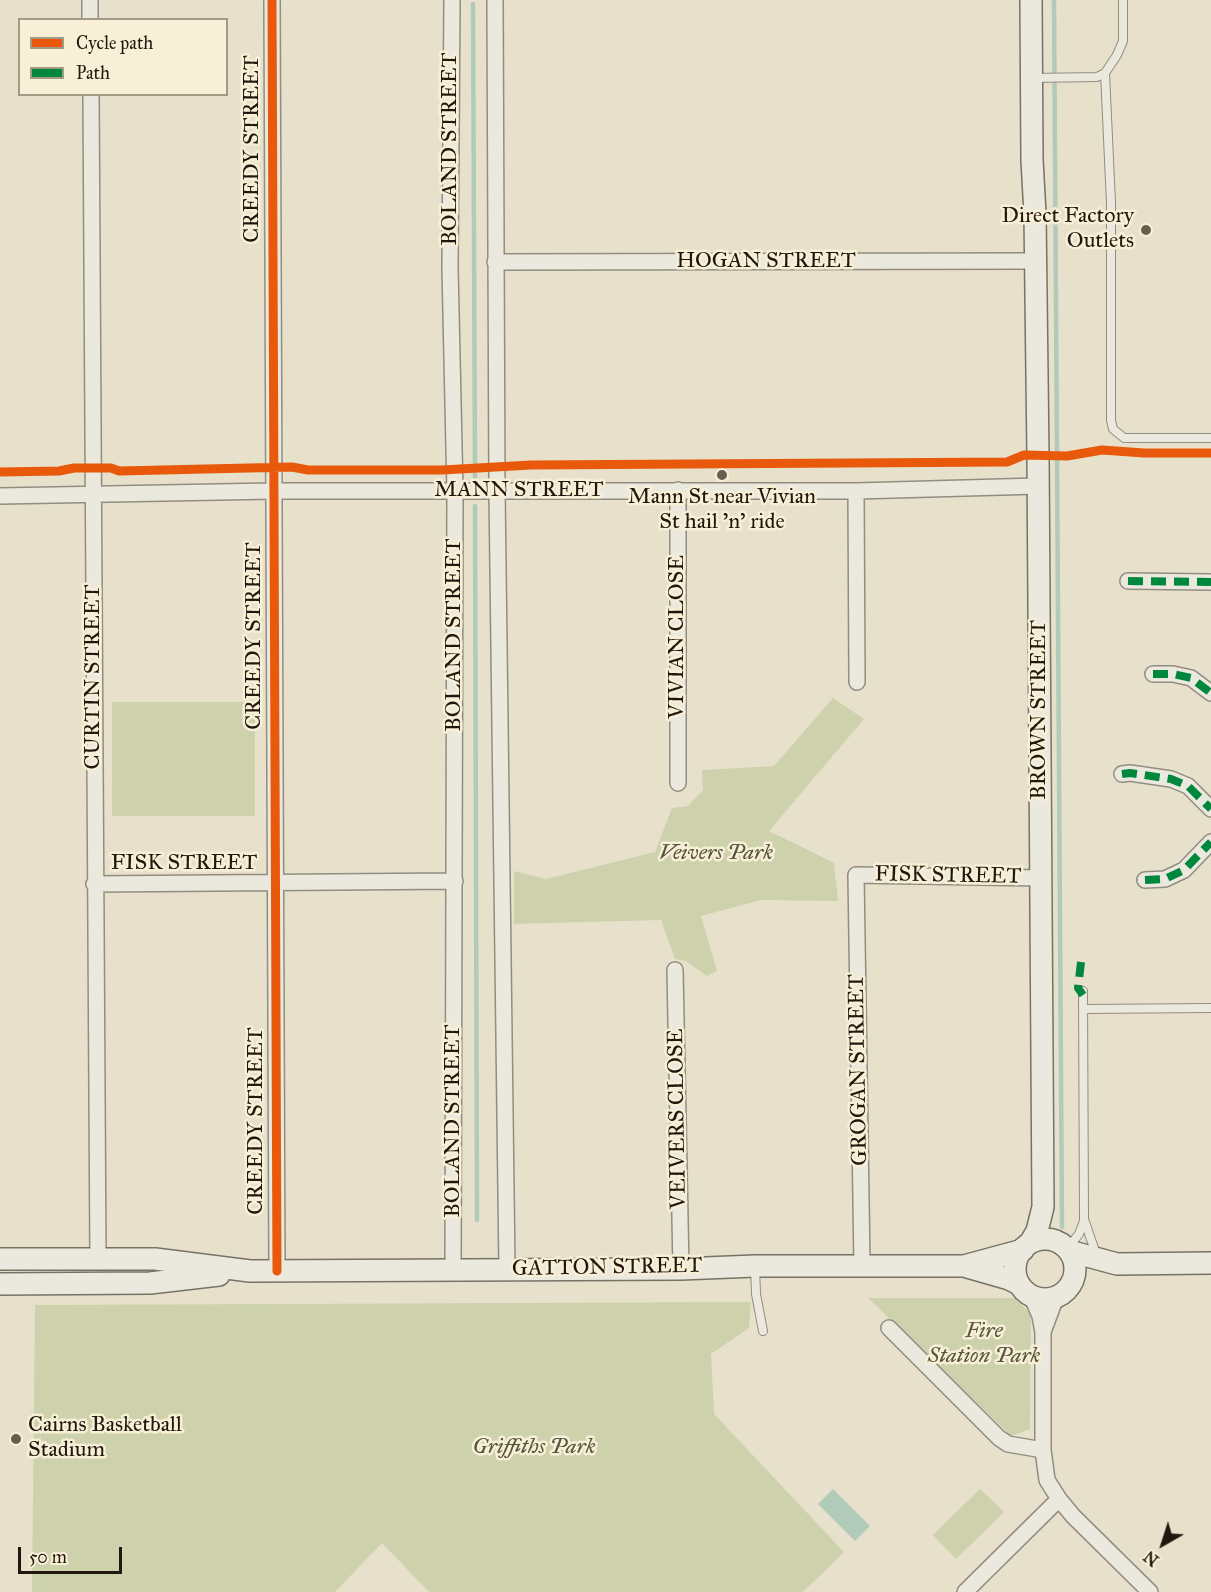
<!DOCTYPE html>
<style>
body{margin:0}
#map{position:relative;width:1211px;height:1592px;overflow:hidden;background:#e7e1cb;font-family:"IM FELL Great Primer",serif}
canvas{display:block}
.legend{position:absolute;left:18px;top:18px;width:210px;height:78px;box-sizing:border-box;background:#f7efd6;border:2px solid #a29986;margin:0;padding:8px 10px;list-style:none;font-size:18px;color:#22170e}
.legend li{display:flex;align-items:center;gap:12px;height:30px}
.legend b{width:30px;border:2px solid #a29986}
.north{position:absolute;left:1133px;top:1514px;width:60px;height:60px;-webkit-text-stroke:4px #f7efd6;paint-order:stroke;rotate:219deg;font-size:16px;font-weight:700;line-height:24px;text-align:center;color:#22170e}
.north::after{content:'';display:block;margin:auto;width:21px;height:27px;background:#22170e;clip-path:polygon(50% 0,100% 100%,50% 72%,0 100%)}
.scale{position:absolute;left:18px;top:1547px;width:104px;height:27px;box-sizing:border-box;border:3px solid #22170e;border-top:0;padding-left:8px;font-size:18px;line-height:21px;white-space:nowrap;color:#22170e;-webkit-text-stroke:4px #f7efd6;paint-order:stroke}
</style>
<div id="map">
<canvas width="1211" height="1592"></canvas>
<ul class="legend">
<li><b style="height:8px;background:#e8590c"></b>Cycle path</li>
<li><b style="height:8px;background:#00873e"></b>Path</li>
</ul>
<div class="north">N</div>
<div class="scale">50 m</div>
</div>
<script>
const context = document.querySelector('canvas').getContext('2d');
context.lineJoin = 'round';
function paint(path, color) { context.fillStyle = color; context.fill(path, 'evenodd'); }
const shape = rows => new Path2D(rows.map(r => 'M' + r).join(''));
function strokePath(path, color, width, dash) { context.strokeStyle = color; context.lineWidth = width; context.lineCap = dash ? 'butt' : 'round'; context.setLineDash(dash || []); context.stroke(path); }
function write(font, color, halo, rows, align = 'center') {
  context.font = font + ' "IM FELL Great Primer",serif'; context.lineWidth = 5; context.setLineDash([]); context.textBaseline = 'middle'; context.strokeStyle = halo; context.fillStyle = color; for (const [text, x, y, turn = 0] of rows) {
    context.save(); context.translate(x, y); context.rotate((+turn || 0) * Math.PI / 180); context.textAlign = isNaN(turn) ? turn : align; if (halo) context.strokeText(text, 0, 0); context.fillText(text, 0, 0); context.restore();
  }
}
paint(shape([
 [833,698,864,719,769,831,834,863,838,901,761,900,701,916,717,971,707,976,686,961,675,959,661,920,514,924,514,871,546,879,655,852,672,808,688,806,703,790,702,770,774,766],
 [112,702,255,702,255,816,112,816],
 [868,1298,1015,1298,1031,1314,1030,1429,1011,1436],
 [751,1302,749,1328,711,1354,714,1414,844,1552,803,1592,429,1592,382,1543,335,1592,32,1592,35,1305],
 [980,1489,1004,1512,956,1559,933,1535]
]), '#cdd2ad');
paint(shape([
 [833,1489,870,1526,855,1541,818,1504]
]), '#b2caba');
strokePath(shape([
 [1054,0,1062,1227],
 [473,4,475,478],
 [475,506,477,1220]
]), '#b2caba', 4.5);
const lane = shape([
 [1105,73,1111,203,1111,420,1113,429,1124,438,1211,438],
 [1032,78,1097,77,1105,73,1117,55,1123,41,1123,0],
 [1083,991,1084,1219,1096,1254],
 [1083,1009,1211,1008],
 [1065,1246,1071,1244,1079,1234,1084,1221],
 [755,1267,756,1294,763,1331]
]);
const street = shape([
 [90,0,90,20],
 [272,0,277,1271],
 [452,0,450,268,455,492,453,1270],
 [495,0,497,491,507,1269],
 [91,94,98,1259],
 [495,262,1036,261],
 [678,490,678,783],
 [856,491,857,682],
 [0,496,273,491,856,491,1038,486],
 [1128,581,1211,582],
 [1153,674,1173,674,1191,678,1211,693],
 [1122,774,1130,773,1171,779,1188,786,1211,809],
 [1145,880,1165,879,1184,870,1211,842],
 [94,884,455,881],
 [675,970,681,1269],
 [862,1265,856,875,1041,878],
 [1031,1295,1040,1316,1043,1332,1043,1450,1047,1480,1059,1499,1073,1516,1150,1592],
 [889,1328,999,1438,1008,1444,1043,1450],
 [1043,1332,1056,1297],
 [965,1592,1059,1499]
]);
const secondary = shape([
 '1015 1269a30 30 0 1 1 60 0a30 30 0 1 1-60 0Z',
 [1030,1243,1037,1231,1043,1207,1038,456,1035,214,1032,160,1031,0],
 [1069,1251,1117,1264,1211,1263],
 [0,1259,155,1259,250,1271,681,1269,755,1266,964,1266,1023,1250],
 [967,1267,1009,1279,1019,1284],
 [0,1284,150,1283,219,1275]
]);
strokePath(lane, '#928d80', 10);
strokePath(street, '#928d80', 18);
strokePath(secondary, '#777266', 24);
strokePath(lane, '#ebe8de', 8);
strokePath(street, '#ebe8de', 15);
strokePath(secondary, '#ebe8de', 21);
strokePath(shape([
 [1128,581,1211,582],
 [1153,674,1173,674,1191,678,1211,693],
 [1122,774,1130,773,1171,779,1188,786,1211,809],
 [1145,880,1165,879,1184,870,1211,842],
 [1081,962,1078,988,1083,995]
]), '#00873e', 8, [15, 8]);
strokePath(shape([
 [272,0,277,1271],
 [0,472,59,471,74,468,111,468,119,471,292,467,308,470,442,470,531,465,1007,462,1024,455,1067,456,1102,450,1144,453,1211,453]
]), '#e8590c', 9);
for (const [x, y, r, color] of [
 [1146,230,6,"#675e50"],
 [722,475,6,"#675e50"],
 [16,1439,6,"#675e50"]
]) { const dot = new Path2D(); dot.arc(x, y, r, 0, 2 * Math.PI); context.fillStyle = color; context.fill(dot); strokePath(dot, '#f7efd6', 2); }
write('22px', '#22170e', '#f7efd6', [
 ["CREEDY STREET",253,149,-90],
 ["BOLAND STREET",451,149,-90],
 ["HOGAN STREET",766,262],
 ["MANN STREET",519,491],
 ["BOLAND STREET",455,635,-90],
 ["CREEDY STREET",255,636,-90],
 ["VIVIAN CLOSE",678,637,-90],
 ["CURTIN STREET",94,677,-90],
 ["BROWN STREET",1040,710,-90],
 ["FISK STREET",184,864],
 ["FISK STREET",948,876,1],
 ["GROGAN STREET",859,1070,-91],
 ["VEIVERS CLOSE",678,1119,-91],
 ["CREEDY STREET",257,1121,-90],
 ["BOLAND STREET",454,1121,-90],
 ["GATTON STREET",607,1268,-1]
]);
write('22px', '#22170e', '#f7efd6', [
 ["Direct Factory",1134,217],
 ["Outlets",1134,242],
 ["Mann St near Vivian",722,498,"center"],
 ["St hail 'n' ride",722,523,"center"],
 ["Cairns Basketball",28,1426,"left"],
 ["Stadium",28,1451,"left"]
], 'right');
write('italic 22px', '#56543d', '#f7efd6', [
 ["Veivers Park",716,854],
 ["Fire",984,1332],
 ["Station Park",984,1357],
 ["Griffiths Park",534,1448]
]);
</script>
